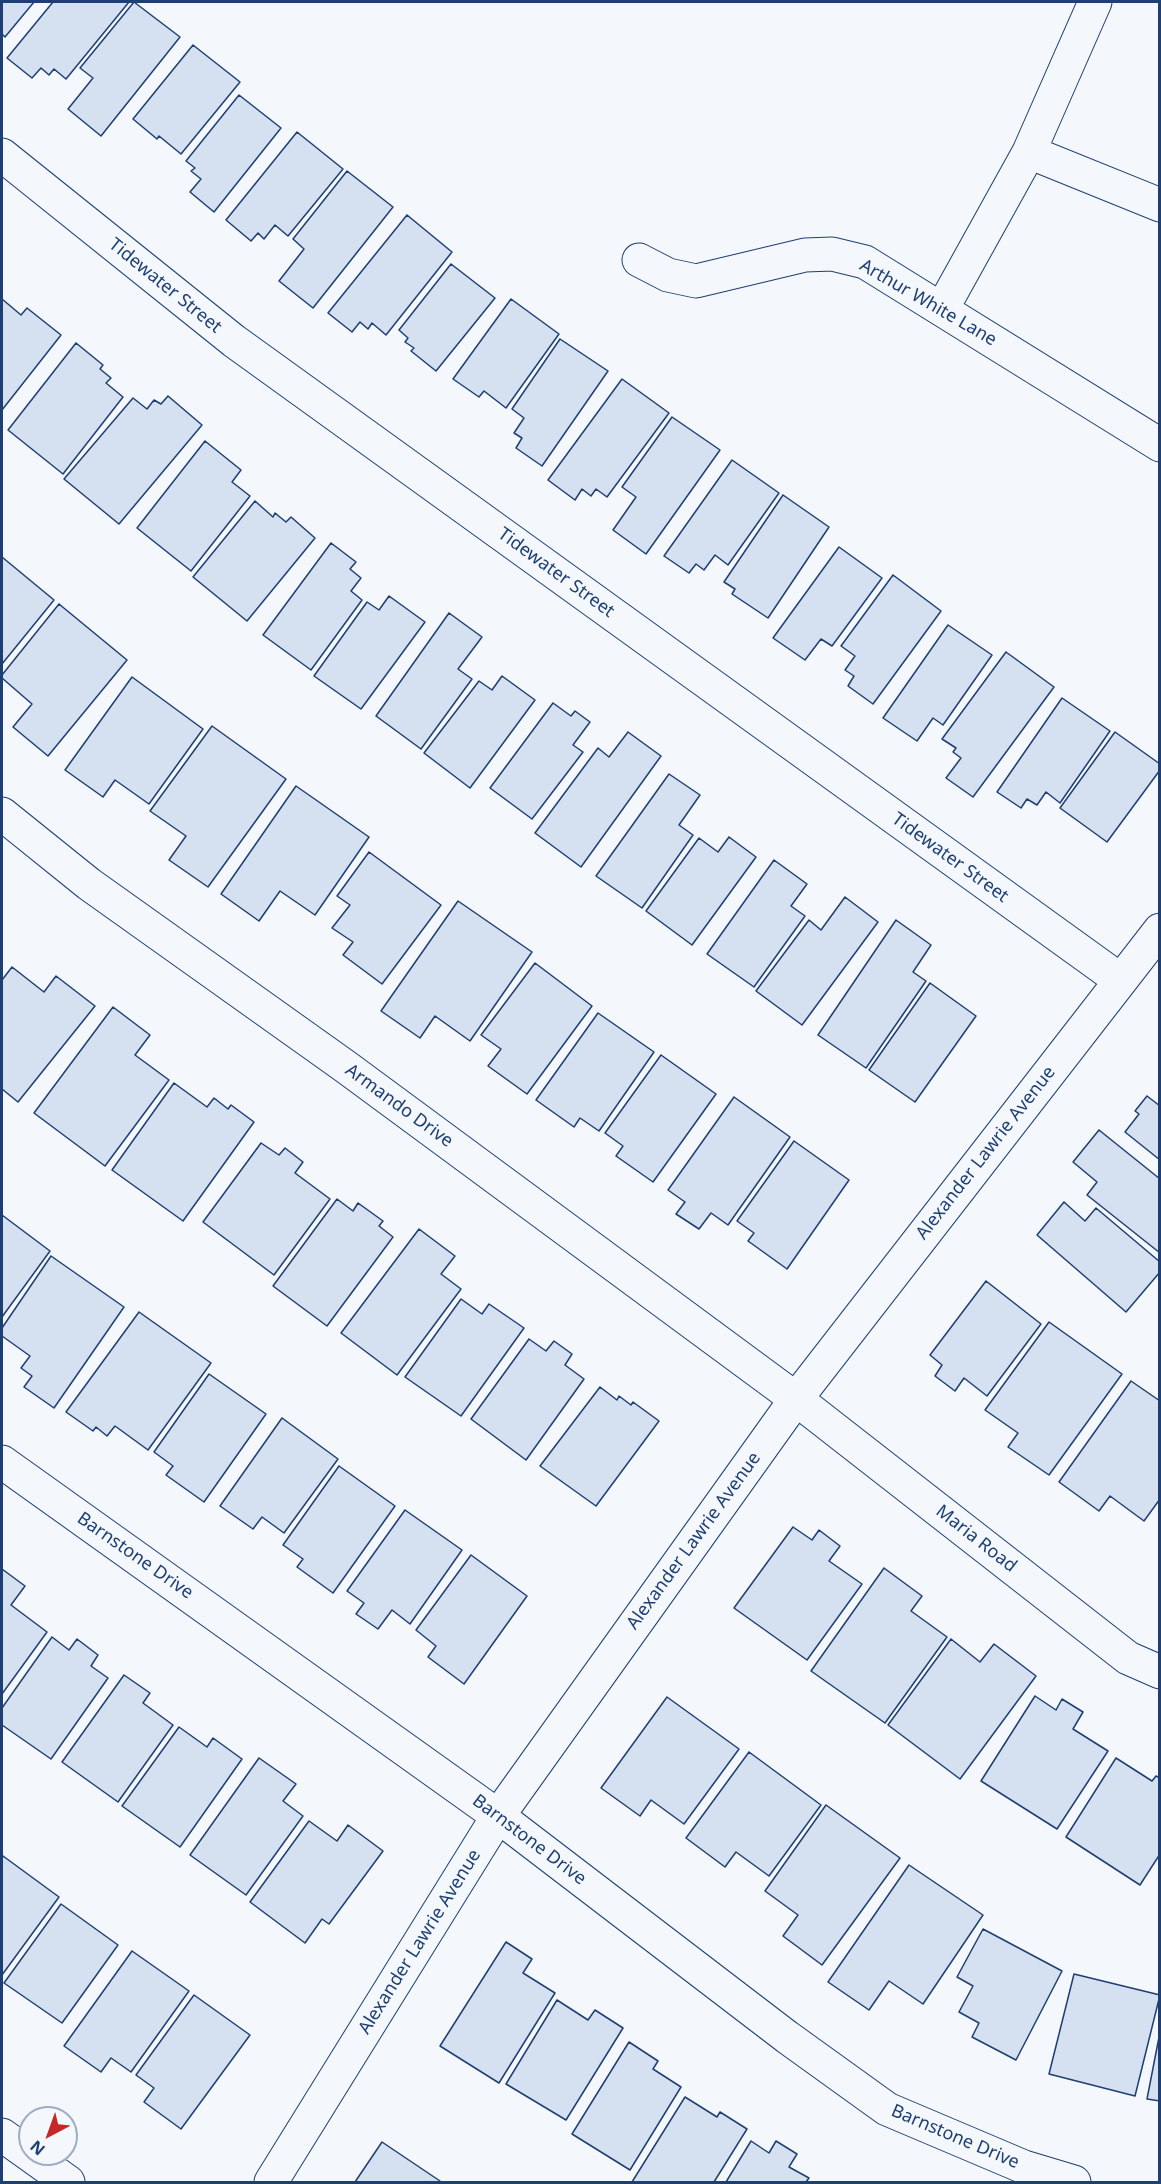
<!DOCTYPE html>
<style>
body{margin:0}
#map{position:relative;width:1161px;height:2184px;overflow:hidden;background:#f4f7fb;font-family:"Noto Sans",sans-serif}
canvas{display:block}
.frame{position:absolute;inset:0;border:3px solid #1d3f73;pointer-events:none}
.north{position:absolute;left:18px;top:2106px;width:60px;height:60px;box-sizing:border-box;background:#f4f7fb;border:2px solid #9eadc5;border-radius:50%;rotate:221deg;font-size:16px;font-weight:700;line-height:24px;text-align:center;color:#1d3f73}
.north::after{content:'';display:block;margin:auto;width:21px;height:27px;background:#c62828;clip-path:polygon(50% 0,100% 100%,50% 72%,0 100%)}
</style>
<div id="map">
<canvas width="1161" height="2184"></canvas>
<div class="frame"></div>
<div class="north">N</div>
</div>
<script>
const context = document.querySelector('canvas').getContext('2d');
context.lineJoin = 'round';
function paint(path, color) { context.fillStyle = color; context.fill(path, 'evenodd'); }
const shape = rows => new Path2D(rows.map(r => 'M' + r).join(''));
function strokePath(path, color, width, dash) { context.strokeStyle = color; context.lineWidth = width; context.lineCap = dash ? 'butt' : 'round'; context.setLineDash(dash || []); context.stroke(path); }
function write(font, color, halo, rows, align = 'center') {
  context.font = font + ' "Noto Sans",sans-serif'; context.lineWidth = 4.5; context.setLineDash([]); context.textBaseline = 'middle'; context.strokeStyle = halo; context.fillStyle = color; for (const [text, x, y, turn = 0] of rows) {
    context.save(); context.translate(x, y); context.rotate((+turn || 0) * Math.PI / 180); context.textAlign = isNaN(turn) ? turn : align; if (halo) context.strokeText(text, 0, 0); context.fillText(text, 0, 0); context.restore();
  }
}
const building = shape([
 [2,2,34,2,5,37,2,34,2,2],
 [53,2,129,2,66,79,54,69,49,75,41,68,32,78,7,58,53,2],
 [134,2,180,37,101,136,68,109,93,78,80,68,134,2],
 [193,45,240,82,181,154,159,136,157,139,133,119,193,45],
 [239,95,281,128,214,212,190,192,201,179,191,171,195,168,186,161,239,95],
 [297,132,343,169,288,236,275,225,264,239,258,233,251,241,226,220,297,132],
 [347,171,393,207,313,308,279,281,304,249,293,239,347,171],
 [407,215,452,252,386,335,372,323,368,329,360,322,352,332,328,313,407,215],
 [451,264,495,298,436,371,411,351,414,348,405,342,408,338,399,330,451,264],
 [2,299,21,315,27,308,61,335,2,410,2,299],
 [511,299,559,334,506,408,484,391,479,397,453,379,511,299],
 [560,339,608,371,542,466,516,448,522,438,514,433,524,418,512,409,560,339],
 [76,343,103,365,100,369,111,378,106,383,123,397,63,474,8,430,76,343],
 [622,379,669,413,607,497,596,489,591,496,582,489,575,500,548,480,622,379],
 [168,396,202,425,119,524,64,479,133,398,147,409,154,400,161,404,168,396],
 [672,417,720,450,646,554,613,530,636,497,622,487,672,417],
 [205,441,241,470,232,482,250,496,191,571,137,528,205,441],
 [732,460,779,493,728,565,715,555,704,570,696,564,689,573,664,556,732,460],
 [783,495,829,527,768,618,732,594,735,589,724,582,783,495],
 [255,501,273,517,275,513,286,522,291,517,315,538,247,621,193,577,255,501],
 [331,543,356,562,350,569,361,578,351,591,362,600,311,670,263,635,331,543],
 [839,547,882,578,832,646,821,639,805,660,773,638,839,547],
 [2,557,54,600,2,664,2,557],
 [893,575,941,611,873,704,848,686,854,676,845,670,855,656,841,646,893,575],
 [389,596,425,622,361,709,314,676,367,602,379,610,389,596],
 [59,604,127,660,48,756,13,727,32,704,2,678,2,675,59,604],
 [449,613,482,637,458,669,472,679,421,749,376,716,449,613],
 [948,625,992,655,943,725,933,718,917,741,883,718,948,625],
 [1006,652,1054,687,973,797,946,778,961,758,953,752,956,748,942,739,1006,652],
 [502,676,535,700,470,788,424,753,479,681,492,690,502,676],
 [132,677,203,729,149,804,115,780,103,797,65,770,132,677],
 [1062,698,1110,731,1060,803,1046,792,1037,805,1027,799,1021,808,997,792,1062,698],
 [553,703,571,716,575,711,590,722,573,745,583,752,532,819,490,788,553,703],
 [212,726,286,779,208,887,169,860,186,836,150,811,212,726],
 [628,732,661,756,581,867,535,833,598,748,609,757,628,732],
 [1115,732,1160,764,1160,770,1107,842,1060,808,1115,732],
 [669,774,700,795,679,825,693,835,642,908,596,876,669,774],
 [296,786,369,837,315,915,280,891,259,921,221,894,296,786],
 [729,837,756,857,692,945,646,911,699,838,718,852,729,837],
 [369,852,441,905,382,984,343,955,353,942,332,928,350,905,337,896,369,852],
 [774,860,807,884,791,906,805,916,754,987,707,954,774,860],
 [845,897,878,922,802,1025,756,991,809,920,821,930,845,897],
 [458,901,532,952,470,1041,435,1016,420,1038,381,1011,458,901],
 [896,920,931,945,913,972,926,981,866,1068,818,1035,896,920],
 [535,963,592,1006,527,1094,488,1066,501,1049,481,1035,535,963],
 [12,967,44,992,56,976,95,1006,18,1102,2,1089,2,980,12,967],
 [930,983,976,1016,915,1102,869,1070,930,983],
 [113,1007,150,1035,135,1055,169,1080,105,1166,34,1113,113,1007],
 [598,1013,654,1052,599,1131,580,1118,574,1127,536,1100,598,1013],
 [661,1055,716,1094,653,1182,616,1156,623,1146,605,1133,661,1055],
 [174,1083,207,1107,214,1098,228,1109,231,1105,254,1122,183,1221,112,1170,174,1083],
 [1147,1096,1160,1106,1160,1160,1125,1132,1139,1114,1135,1111,1147,1096],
 [734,1097,790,1137,728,1225,711,1213,699,1229,676,1214,685,1202,668,1190,734,1097],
 [1099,1130,1160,1179,1160,1253,1087,1195,1097,1182,1073,1162,1099,1130],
 [794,1141,849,1180,787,1269,748,1241,754,1233,737,1221,794,1141],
 [261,1143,279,1155,285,1148,303,1162,295,1173,330,1199,274,1275,203,1222,261,1143],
 [337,1199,353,1211,358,1203,383,1221,379,1226,393,1237,327,1326,273,1286,337,1199],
 [1064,1202,1085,1221,1096,1208,1160,1262,1160,1272,1126,1312,1037,1235,1064,1202],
 [2,1215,50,1251,2,1317,2,1215],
 [419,1229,455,1256,441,1274,461,1289,397,1375,341,1333,419,1229],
 [51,1256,124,1307,54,1408,24,1387,32,1376,21,1368,30,1356,2,1336,2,1328,51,1256],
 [986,1281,1041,1324,987,1396,964,1378,955,1391,935,1376,942,1365,930,1355,986,1281],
 [461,1299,482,1314,489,1304,524,1328,461,1416,405,1377,461,1299],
 [139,1312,211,1363,148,1450,115,1426,107,1436,96,1427,93,1431,66,1412,139,1312],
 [1049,1322,1122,1374,1049,1475,1008,1447,1018,1433,985,1410,1049,1322],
 [529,1339,546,1351,554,1341,572,1354,565,1365,584,1379,526,1460,471,1419,529,1339],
 [209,1374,266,1414,204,1502,166,1475,173,1466,154,1452,209,1374],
 [1131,1381,1160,1401,1160,1499,1144,1521,1110,1496,1099,1511,1059,1482,1131,1381],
 [600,1387,617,1400,619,1396,631,1405,633,1402,659,1421,596,1506,540,1466,600,1387],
 [282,1418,338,1459,284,1533,262,1517,253,1529,220,1506,282,1418],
 [339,1466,395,1506,333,1593,297,1567,303,1559,283,1545,339,1466],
 [405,1510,462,1550,410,1624,392,1610,378,1629,356,1614,364,1603,347,1591,405,1510],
 [793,1527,812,1540,819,1530,840,1546,829,1561,862,1584,807,1660,734,1608,793,1527],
 [471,1555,527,1596,464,1684,428,1657,436,1646,416,1630,471,1555],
 [884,1568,922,1596,911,1611,947,1637,885,1723,811,1671,884,1568],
 [2,1569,25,1586,11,1605,47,1632,2,1694,2,1569],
 [52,1637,69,1650,77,1639,98,1655,91,1666,108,1678,51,1759,2,1725,2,1708,52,1637],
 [951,1639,980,1662,994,1644,1036,1676,960,1779,888,1725,951,1639],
 [124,1675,150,1693,143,1703,173,1725,118,1802,62,1762,124,1675],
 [1035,1696,1056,1710,1062,1699,1083,1712,1073,1729,1108,1751,1057,1829,981,1781,1035,1696],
 [667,1697,739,1749,684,1824,651,1800,640,1816,601,1788,667,1697],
 [179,1727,207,1747,213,1738,242,1759,180,1847,122,1806,179,1727],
 [749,1752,821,1805,769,1876,736,1852,725,1867,686,1838,749,1752],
 [259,1758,296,1784,283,1801,303,1816,246,1895,190,1855,259,1758],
 [1116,1758,1152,1781,1156,1776,1160,1778,1160,1854,1140,1885,1066,1837,1116,1758],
 [826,1805,900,1858,822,1965,783,1936,798,1915,765,1891,826,1805],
 [309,1821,337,1841,348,1825,383,1851,329,1924,322,1919,305,1943,250,1902,309,1821],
 [3,1856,59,1897,2,1975,2,1858,3,1856],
 [909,1865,983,1915,923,2004,889,1981,869,2010,828,1982,909,1865],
 [61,1904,118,1945,62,2023,4,1983,61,1904],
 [983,1929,1062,1971,1016,2060,972,2037,979,2023,959,2012,973,1986,957,1977,983,1929],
 [506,1942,532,1959,523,1973,555,1993,499,2083,440,2046,506,1942],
 [132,1951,189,1991,131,2072,111,2058,101,2072,64,2046,132,1951],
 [1074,1974,1160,1995,1135,2096,1049,2074,1074,1974],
 [194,1995,250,2035,181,2129,144,2102,154,2088,136,2075,194,1995],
 [557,2000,588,2020,595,2010,623,2028,566,2120,506,2084,557,2000],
 [1160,2032,1160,2101,1147,2099,1160,2032],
 [629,2042,658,2061,653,2069,681,2087,630,2170,572,2134,629,2042],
 [685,2097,717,2117,720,2112,747,2129,714,2182,632,2182,685,2097],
 [751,2141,769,2153,776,2141,797,2154,789,2167,809,2178,806,2182,726,2182,751,2141],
 [382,2142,440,2181,439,2182,355,2182,382,2142]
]);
paint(building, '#d5e0f0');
strokePath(building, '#1d3f73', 1.5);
const minor = shape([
 [1029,152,1160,205],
 [2,155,234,341,1120,980],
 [639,260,668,275,696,281,805,255,832,254,865,262,1160,445],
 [942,309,1029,152,1095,2],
 [2,814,89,884,346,1067,796,1399,1128,1658,1160,1672],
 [2,1462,498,1816,787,2037,887,2109,1024,2167,1074,2182],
 [271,2182,498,1816,796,1399,1160,930]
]);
const tertiary = shape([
 [2,2135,68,2182]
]);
strokePath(minor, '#1d3f73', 35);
strokePath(tertiary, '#1d3f73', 35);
strokePath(minor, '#f4f7fb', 33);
strokePath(tertiary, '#f4f7fb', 33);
write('18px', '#1d3f73', '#f4f7fb', [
 ["Tidewater Street",165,286,39],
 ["Arthur White Lane",928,303,30],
 ["Tidewater Street",556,573,36],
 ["Tidewater Street",950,858,36],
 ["Armando Drive",399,1106,36],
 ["Alexander Lawrie Avenue",986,1153,-52],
 ["Maria Road",976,1539,38],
 ["Alexander Lawrie Avenue",694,1541,-54],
 ["Barnstone Drive",135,1556,35],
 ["Barnstone Drive",529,1840,37],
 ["Alexander Lawrie Avenue",420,1942,-58],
 ["Barnstone Drive",955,2137,23]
]);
</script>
